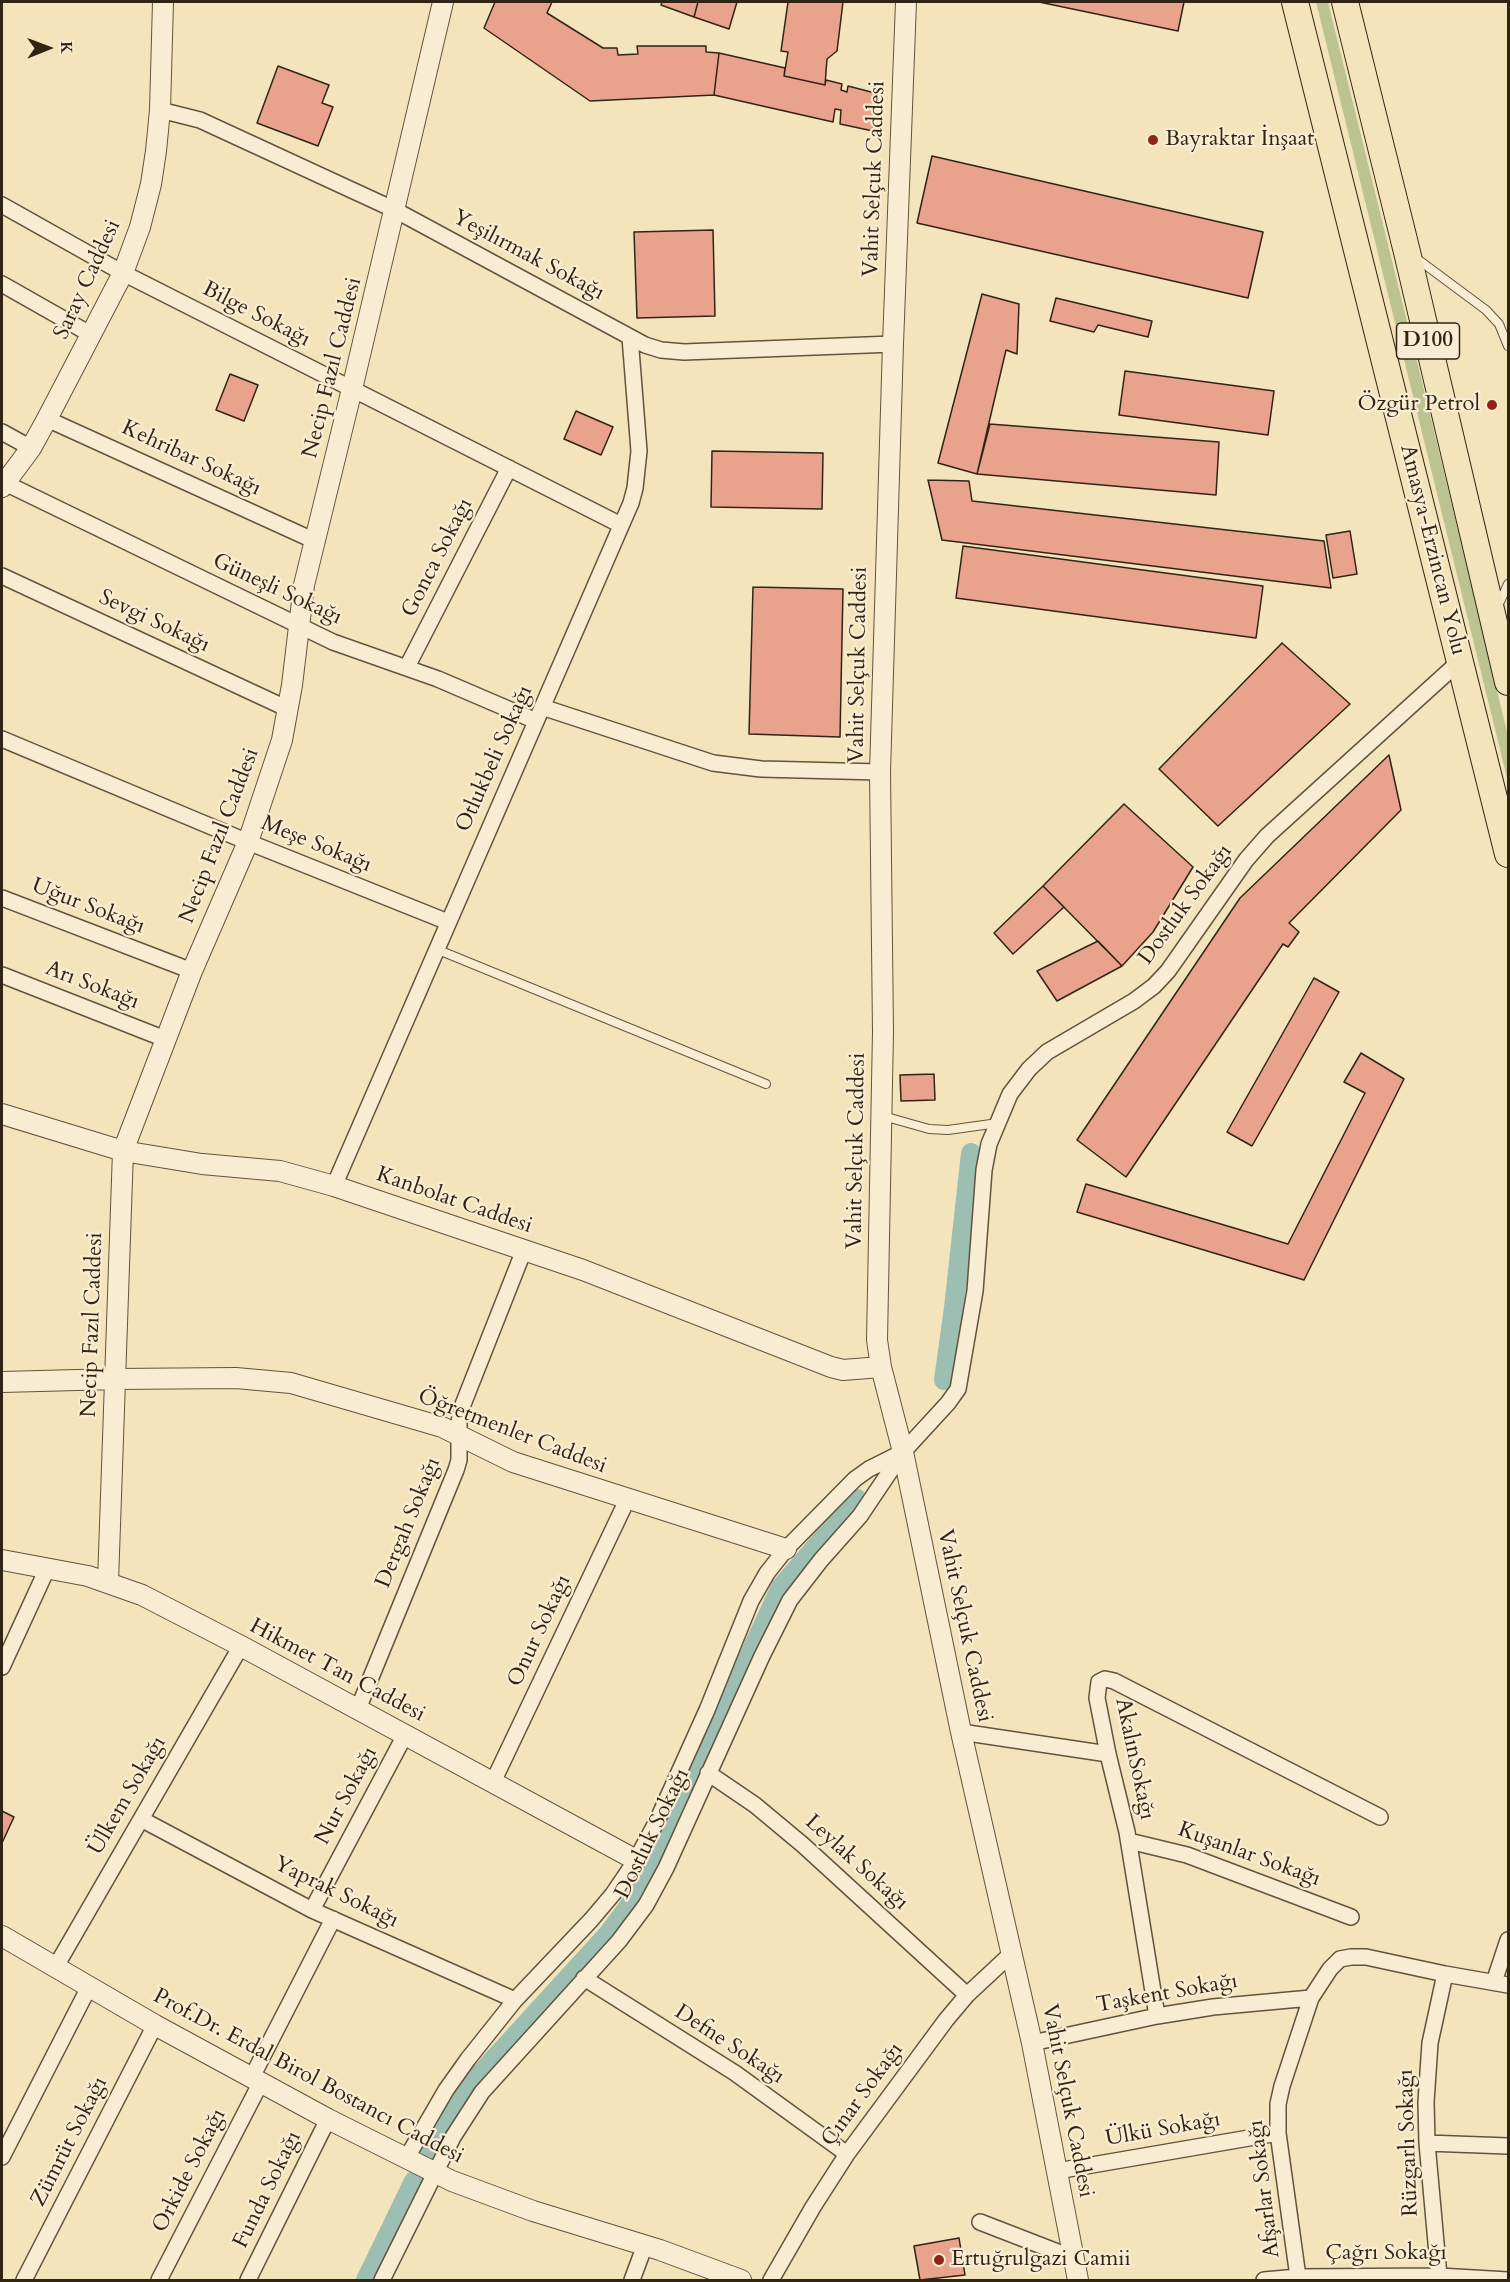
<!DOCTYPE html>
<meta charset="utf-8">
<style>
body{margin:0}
#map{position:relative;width:1510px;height:2282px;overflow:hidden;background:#f4e4bb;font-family:Cardo,serif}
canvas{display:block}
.frame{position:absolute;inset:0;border:3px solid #302415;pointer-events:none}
.north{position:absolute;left:18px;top:18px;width:60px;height:60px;-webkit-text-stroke:4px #f8edd3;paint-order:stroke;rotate:89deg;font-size:16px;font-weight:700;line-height:24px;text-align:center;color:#302415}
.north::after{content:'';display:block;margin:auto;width:21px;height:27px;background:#302415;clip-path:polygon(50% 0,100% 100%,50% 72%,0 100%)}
</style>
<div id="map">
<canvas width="1510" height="2282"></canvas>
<div class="frame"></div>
<div class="north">K</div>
</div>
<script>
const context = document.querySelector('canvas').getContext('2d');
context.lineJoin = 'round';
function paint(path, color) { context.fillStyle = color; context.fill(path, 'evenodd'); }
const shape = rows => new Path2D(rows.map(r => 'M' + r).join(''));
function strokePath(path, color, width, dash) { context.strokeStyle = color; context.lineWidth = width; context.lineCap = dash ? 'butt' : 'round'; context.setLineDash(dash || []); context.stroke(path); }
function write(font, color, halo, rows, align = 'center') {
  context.font = font + ' Cardo,serif'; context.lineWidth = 4.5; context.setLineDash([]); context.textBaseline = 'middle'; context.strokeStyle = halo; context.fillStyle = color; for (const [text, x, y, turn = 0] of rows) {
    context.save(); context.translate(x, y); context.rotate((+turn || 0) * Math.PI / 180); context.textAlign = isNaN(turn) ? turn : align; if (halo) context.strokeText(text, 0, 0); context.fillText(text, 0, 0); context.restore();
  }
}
paint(shape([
 [1316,2,1328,2,1425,394,1508,736,1508,782]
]), '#bbc490');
strokePath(shape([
 [944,1380,954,1308,971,1153],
 [428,2150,438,2131,461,2095,609,1933,641,1890,781,1587,857,1499],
 [366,2280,414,2181]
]), '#9cbeb3', 20);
const building = shape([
 [495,2,552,2,547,13,603,48,617,48,618,55,638,54,637,46,706,46,706,52,719,53,714,95,590,101,484,28,495,2],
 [662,2,698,2,694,17,661,5,662,2],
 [698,2,737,2,729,29,694,17,698,2],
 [788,2,843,2,837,51,827,59,825,85,784,76,788,52,781,51,788,2],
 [1039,2,1184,2,1178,31,1039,2],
 [719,53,785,68,784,76,825,85,826,80,842,84,841,90,847,92,848,86,875,93,873,131,840,124,841,110,835,109,833,122,714,95,719,53],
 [278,66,329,85,322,103,333,107,318,146,257,123,278,66],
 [932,156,1263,232,1248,298,917,223,932,156],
 [713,230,715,316,637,318,634,232,713,230],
 [982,294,1019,304,1017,354,1006,350,977,474,938,463,982,294],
 [1056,298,1152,321,1148,337,1098,325,1094,332,1050,321,1056,298],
 [1125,371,1274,391,1268,435,1119,415,1125,371],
 [230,374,258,385,244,421,216,410,230,374],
 [576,411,613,427,601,455,564,439,576,411],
 [990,424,1219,442,1216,495,977,474,990,424],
 [712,451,823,453,822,509,711,507,712,451],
 [928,480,969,481,972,501,1324,541,1331,588,942,540,928,480],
 [1350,531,1357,574,1333,578,1326,535,1350,531],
 [963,546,1263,586,1256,638,956,598,963,546],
 [753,587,843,589,840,737,749,734,753,587],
 [1282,643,1350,704,1218,826,1159,769,1282,643],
 [1389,755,1401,810,1289,923,1299,932,1288,947,1283,944,1126,1177,1077,1140,1240,898,1389,755],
 [1124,804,1193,867,1153,932,1122,966,1043,886,1124,804],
 [1043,886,1064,907,1013,954,994,933,1043,886],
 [1098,941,1122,966,1057,1001,1037,971,1098,941],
 [1314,978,1339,992,1252,1146,1227,1132,1314,978],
 [1361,1053,1404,1079,1304,1280,1077,1212,1086,1184,1288,1244,1365,1093,1344,1082,1361,1053],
 [934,1074,935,1100,901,1101,900,1075,934,1074],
 [2,1811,14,1817,2,1843,2,1811],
 [959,2238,965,2275,920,2280,914,2246,959,2238]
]);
paint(building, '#e9a38c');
strokePath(building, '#302415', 1.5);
const service = shape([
 [1416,258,1486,310,1499,324,1508,346],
 [1498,606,1508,584],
 [436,949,766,1084],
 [883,1116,929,1129,948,1130,998,1123]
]);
const minor = shape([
 [160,110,200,120,395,210,645,345,661,350,684,352,893,344],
 [2,205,123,273,621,525],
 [2,284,90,334],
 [47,419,315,541],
 [2,432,31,448],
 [5,483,333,642,438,679,536,721],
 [2,576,288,709],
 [407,667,509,468],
 [542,707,713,763,761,769,880,772],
 [2,739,248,842,448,922],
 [2,898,192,971],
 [2,975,165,1039],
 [334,1186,631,503,635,488,639,451,630,337],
 [2,1667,47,1569],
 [358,1709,456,1470,459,1460,459,1422,462,1407,524,1250],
 [961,1732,1108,1754],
 [708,1773,755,1805,803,1845,967,1995],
 [493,1782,627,1500],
 [141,1819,312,1910,515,2000],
 [1129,1841,1187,1855,1351,1917],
 [312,1910,405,1735],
 [55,1968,241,1646],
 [584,1978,735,2073,847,2154],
 [1494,1982,1508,1940],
 [1157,2016,1127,1832,1108,1754,1097,1698,1099,1682,1105,1679,1114,1681,1380,1817],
 [1032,2043,1157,2016,1213,2007,1311,1998],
 [252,2077,333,1919],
 [1427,2143,1508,2146],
 [2,2157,89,1987],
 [406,2159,446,2090,468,2059,515,2000,591,1920,613,1894,636,1860,657,1821,707,1710,751,1601,767,1573,786,1549,855,1479,869,1469,903,1452],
 [1057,2171,1278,2133],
 [980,2222,1073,2258],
 [1439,2276,1427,2143,1426,2102,1430,2043,1445,1974],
 [1298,2277,1278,2133,1278,2104,1282,2086,1311,1998,1330,1969,1340,1959,1351,1957,1366,1957,1445,1974,1508,1985],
 [24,2280,155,2025],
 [159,2280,261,2082],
 [248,2280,328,2119],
 [382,2280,453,2137,482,2092,619,1941,646,1905,666,1868,762,1656,790,1600,821,1560,860,1516,903,1452,948,1403,958,1389,975,1291,984,1170,989,1144,1010,1094,1029,1069,1047,1052,1134,1001,1154,986,1168,971,1246,860,1267,836,1460,661],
 [632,2280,645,2245],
 [771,2280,813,2207,847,2154,946,2020,967,1995,1012,1953],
 [1264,2280,1298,2277,1439,2276,1508,2280]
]);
const tertiary = shape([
 [906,2,893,344,880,772,883,1032,877,1340,881,1367,903,1452,961,1732,1032,2043,1078,2280],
 [2,487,31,448,47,419,123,273,140,227,151,184,156,151,160,110,163,2],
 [2,1114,123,1151,202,1164,280,1171,334,1186,583,1270,831,1367,843,1370,881,1367],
 [2,1382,115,1379,236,1378,291,1383,442,1427,513,1462,786,1549],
 [2,1560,88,1576,142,1595,241,1646,636,1860],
 [108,1582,123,1151,192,971,248,842,282,740,292,685,304,585,352,389,443,2],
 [2,1936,155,2025,328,2119,452,2181,533,2211,660,2250,741,2280]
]);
const trunk = shape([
 [1295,2,1508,854],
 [1345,2,1407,252,1508,682]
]);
strokePath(service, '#61543e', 10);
strokePath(minor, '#61543e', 18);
strokePath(tertiary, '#61543e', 22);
strokePath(trunk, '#302415', 28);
strokePath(service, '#f8edd3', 8);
strokePath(minor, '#f8edd3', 15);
strokePath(tertiary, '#f8edd3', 20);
strokePath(trunk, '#f4e4bb', 26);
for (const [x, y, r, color] of [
 [1153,140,6,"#8f2418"],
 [1492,405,6,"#8f2418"],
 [939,2260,6,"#8f2418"]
]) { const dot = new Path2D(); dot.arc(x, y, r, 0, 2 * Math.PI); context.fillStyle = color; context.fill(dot); strokePath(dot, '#f8edd3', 2); }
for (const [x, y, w] of [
 [1428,341,63]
]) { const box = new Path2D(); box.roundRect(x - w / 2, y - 18, w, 36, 4.5); context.fillStyle = '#f8edd3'; context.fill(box); strokePath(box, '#302415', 1.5); }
write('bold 21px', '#302415', null, [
 ["D100",1428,341]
]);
write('22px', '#302415', '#f8edd3', [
 ["Bayraktar İnşaat",1165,140],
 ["Özgür Petrol",1480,405,"right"],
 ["Ertuğrulgazi Camii",951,2260]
], 'left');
write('22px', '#302415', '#f8edd3', [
 ["Vahit Selçuk Caddesi",875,179,-88],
 ["Yeşilırmak Sokağı",528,256,28],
 ["Saray Caddesi",88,280,-65],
 ["Bilge Sokağı",256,315,27],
 ["Necip Fazıl Caddesi",333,368,-76],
 ["Kehribar Sokağı",191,459,25],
 ["Amasya-Erzincan Yolu",1432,550,76],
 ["Gonca Sokağı",438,558,-63],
 ["Güneşli Sokağı",277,590,25],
 ["Sevgi Sokağı",154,622,25],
 ["Vahit Selçuk Caddesi",859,665,-89],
 ["Otlukbeli Sokağı",495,759,-66],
 ["Necip Fazıl Caddesi",220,836,-69],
 ["Meşe Sokağı",316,845,22],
 ["Dostluk Sokağı",1186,905,-54],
 ["Uğur Sokağı",88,907,21],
 ["Arı Sokağı",92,986,21],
 ["Vahit Selçuk Caddesi",857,1151,-89],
 ["Kanbolat Caddesi",454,1201,19],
 ["Necip Fazıl Caddesi",93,1325,-88],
 ["Öğretmenler Caddesi",512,1432,21],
 ["Dergah Sokağı",409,1523,-68],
 ["Vahit Selçuk Caddesi",964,1626,78],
 ["Onur Sokağı",540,1631,-65],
 ["Hikmet Tan Caddesi",337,1671,28],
 ["AkalınSokağı",1134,1759,78],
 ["Ülkem Sokağı",128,1796,-60],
 ["Nur Sokağı",347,1796,-62],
 ["Dostluk Sokağı",653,1834,-64],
 ["Kuşanlar Sokağı",1249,1855,20],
 ["Leylak Sokağı",856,1863,42],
 ["Yaprak Sokağı",336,1893,26],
 ["Taşkent Sokağı",1167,1994,-10],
 ["Defne Sokağı",729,2045,33],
 ["Prof.Dr. Erdal Birol Bostancı Caddesi",308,2077,28],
 ["Çınar Sokağı",863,2095,-54],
 ["Vahit Selçuk Caddesi",1067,2101,79],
 ["Ülkü Sokağı",1163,2130,-10],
 ["Zümrüt Sokağı",70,2142,-63],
 ["Rüzgarlı Sokağı",1409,2143,-92],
 ["Orkide Sokağı",190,2171,-63],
 ["Afşarlar Sokağı",1265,2189,-97],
 ["Funda Sokağı",268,2190,-64],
 ["Çağrı Sokağı",1386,2254]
]);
</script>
